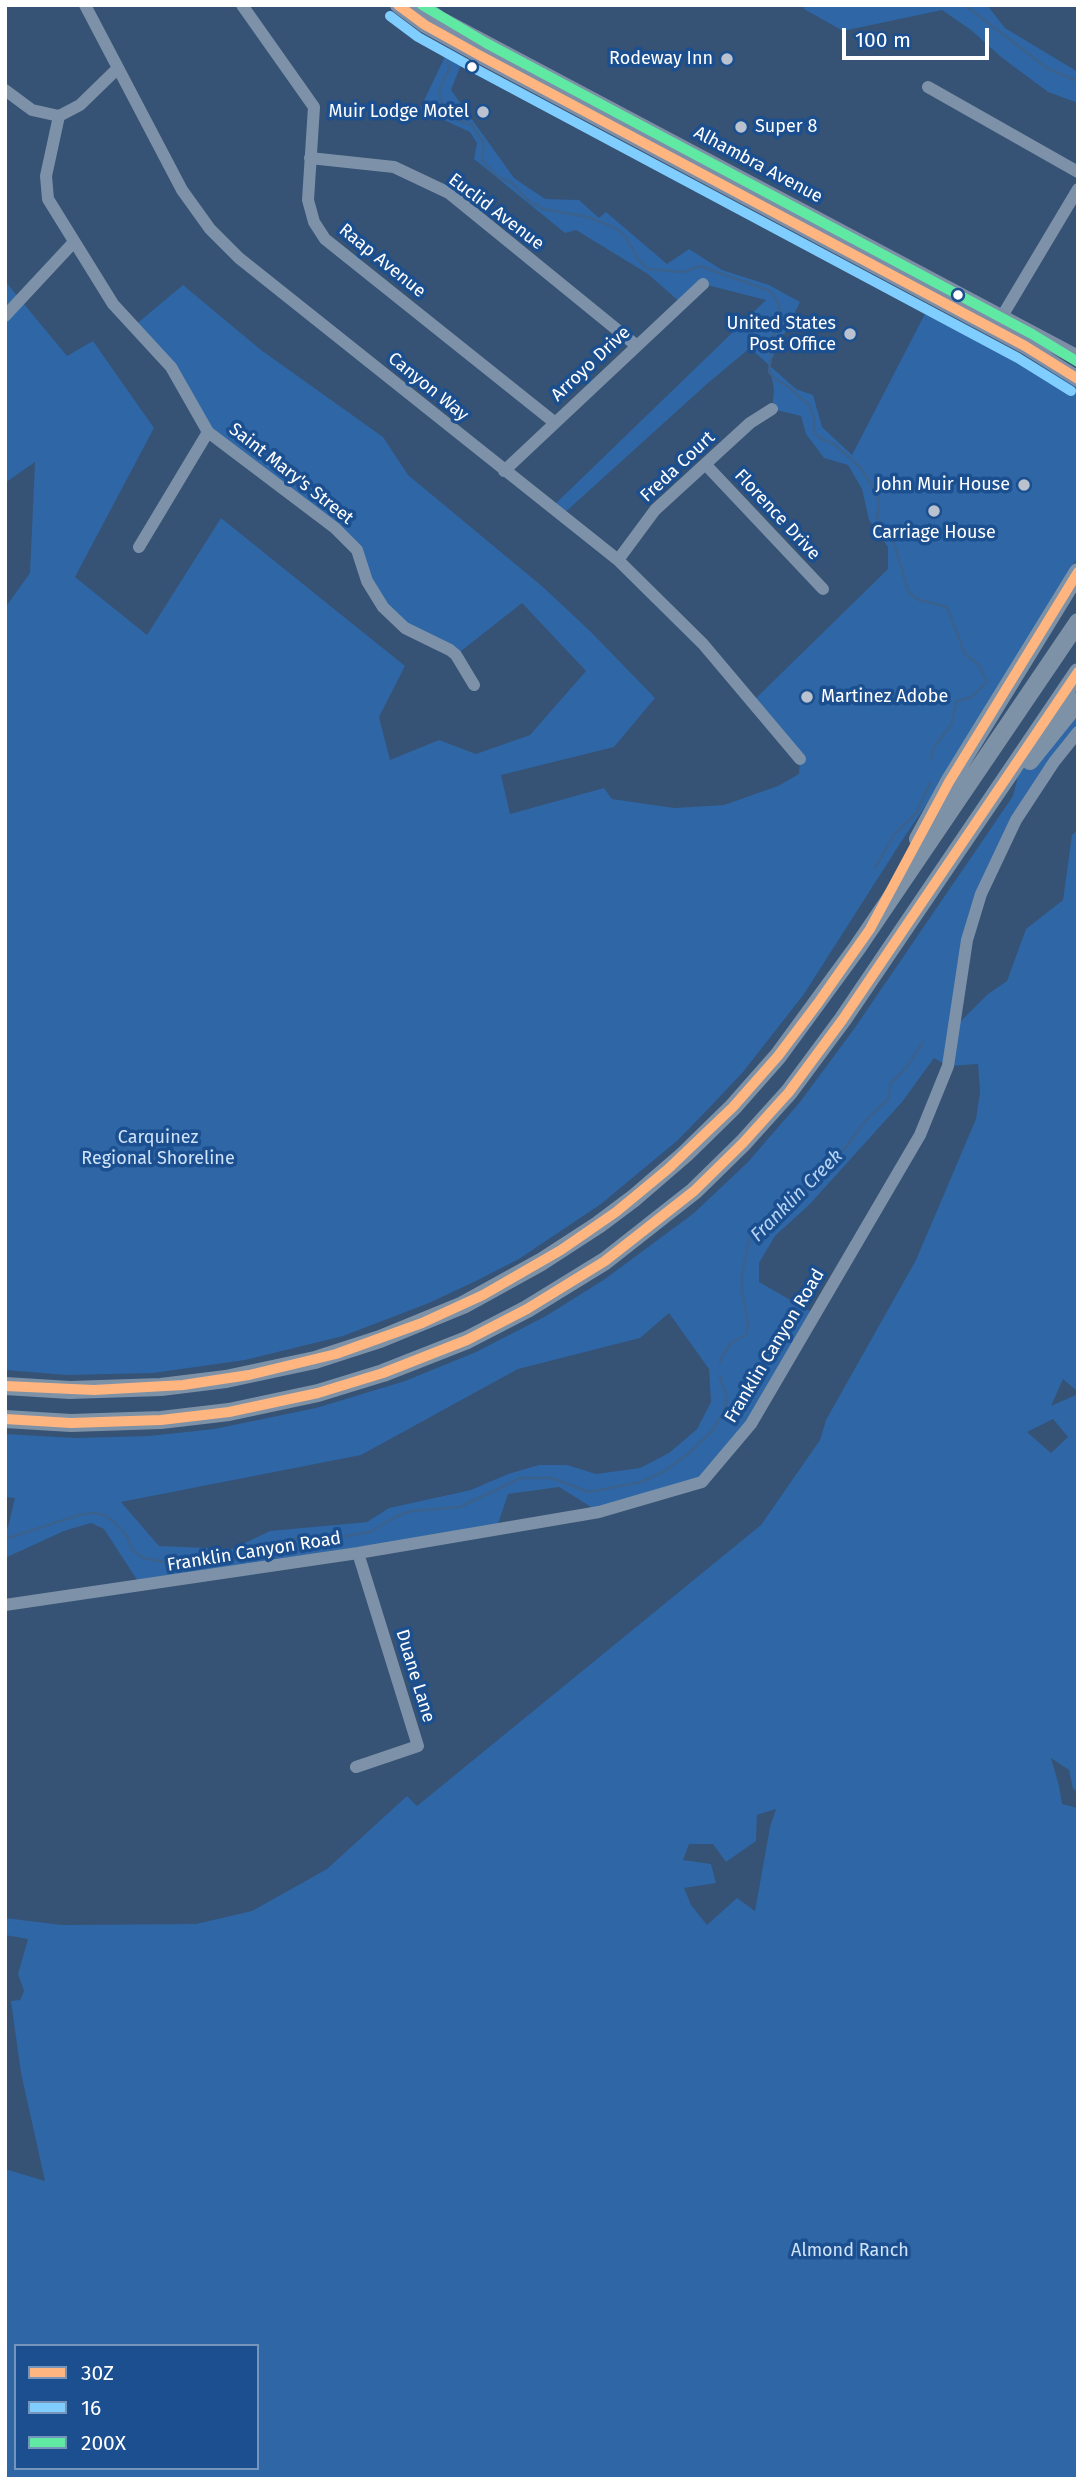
<!DOCTYPE html>
<style>
body{margin:0}
#map{position:relative;width:1083px;height:2484px;overflow:hidden;background:#365274;font-family:"Fira Sans",sans-serif}
canvas{display:block}
.frame{position:absolute;inset:0;border:7px solid #fff;pointer-events:none}
.legend{position:absolute;left:14px;top:2344px;width:245px;height:126px;box-sizing:border-box;background:#1b4f8f;border:2px solid #7695bc;margin:0;padding:9px 12px;list-style:none;font-size:21px;color:#fff}
.legend li{display:flex;align-items:center;gap:14px;height:35px}
.legend b{width:35px;border:2px solid #7695bc}
.scale{position:absolute;left:842px;top:28px;width:147px;height:32px;box-sizing:border-box;border:4px solid #fff;border-top:0;padding-left:9px;font-size:21px;line-height:24px;white-space:nowrap;color:#fff;-webkit-text-stroke:5px #1b4f8f;paint-order:stroke}
</style>
<div id="map">
<canvas width="1083" height="2484"></canvas>
<div class="frame"></div>
<ul class="legend">
<li><b style="height:9px;background:#ffb580"></b>30Z</li>
<li><b style="height:9px;background:#80ceff"></b>16</li>
<li><b style="height:9px;background:#60e9a3"></b>200X</li>
</ul>
<div class="scale">100 m</div>
</div>
<script>
const context = document.querySelector('canvas').getContext('2d');
context.lineJoin = 'round';
function paint(path, color) { context.fillStyle = color; context.fill(path, 'evenodd'); }
const shape = rows => new Path2D(rows.map(r => 'M' + r).join(''));
function strokePath(path, color, width, dash) { context.strokeStyle = color; context.lineWidth = width; context.lineCap = dash ? 'butt' : 'round'; context.setLineDash(dash || []); context.stroke(path); }
function write(font, color, halo, rows, align = 'center') {
  context.font = font + ' "Fira Sans",sans-serif'; context.lineWidth = 7; context.setLineDash([]); context.textBaseline = 'middle'; context.strokeStyle = halo; context.fillStyle = color; for (const [text, x, y, turn = 0] of rows) {
    context.save(); context.translate(x, y); context.rotate((+turn || 0) * Math.PI / 180); context.textAlign = isNaN(turn) ? turn : align; if (halo) context.strokeText(text, 0, 0); context.fillText(text, 0, 0); context.restore();
  }
}
paint(shape([
 [805,5,987,5,1005,28,1078,72,1078,103,1048,92,1001,57,971,30,942,10,843,31,804,9],
 [449,48,464,57,451,90,514,178,545,199,579,200,599,218,606,212,667,264,689,249,722,270,769,285,800,302,769,365,796,389,813,395,822,427,852,455,929,306,1078,386,1078,557,943,780,901,842,804,994,743,1072,710,1107,678,1140,601,1204,519,1259,476,1281,429,1303,343,1336,245,1360,153,1373,67,1375,5,1370,5,608,30,573,35,462,5,483,5,281,67,356,93,341,154,428,75,577,147,635,221,518,405,666,379,717,390,760,439,740,476,754,530,735,586,671,522,603,456,655,383,607,357,550,208,432,189,401,134,326,183,285,261,350,383,437,408,475,543,587,591,632,655,698,614,747,501,775,510,814,604,788,612,799,653,805,675,808,724,805,778,786,799,774,800,758,752,702,888,569,888,547,869,520,862,489,848,465,824,458,806,434,801,416,772,409,774,389,769,365,750,348,708,383,561,516,551,508,766,300,703,284,682,304,648,274,576,230,565,233,474,159,477,143,470,132,420,109],
 [1078,701,1078,732,1054,762,981,894,955,1027,988,994,1007,981,1026,929,1063,900,1072,835,1078,830,1078,1392,1063,1379,1051,1406,1078,1394,1078,1791,1073,1789,1069,1770,1051,1758,1059,1786,1062,1804,1078,1808,1078,2479,5,2479,5,2169,45,2181,21,2073,11,2001,20,2000,24,1991,18,1974,28,1939,5,1935,5,1918,62,1925,196,1924,252,1911,327,1869,407,1796,417,1806,761,1525,820,1440,826,1420,916,1260,976,1119,980,1092,978,1064,948,1066,934,1058,902,1102,810,1204,775,1236,759,1263,759,1282,815,1314,751,1424,702,1482,599,1512,559,1487,508,1494,496,1530,141,1586,104,1529,91,1523,64,1531,5,1558,5,1528,8,1527,15,1498,5,1497,5,1434,75,1438,149,1436,214,1429,316,1408,405,1381,476,1352,546,1316,605,1279,694,1213,748,1162,800,1102,854,1029,1013,796,1018,776],
 [669,1313,709,1369,711,1402,697,1429,669,1453,640,1468,596,1474,567,1465,539,1465,508,1474,471,1490,389,1508,367,1522,270,1531,232,1549,159,1546,121,1502,361,1455,518,1369,640,1338],
 [1053,1419,1068,1437,1051,1453,1027,1432],
 [776,1809,770,1827,755,1911,737,1898,707,1925,691,1905,684,1888,716,1883,711,1864,683,1860,689,1844,713,1844,726,1862,756,1841,757,1815],
 [16,2346,257,2346,257,2468,16,2468]
]), '#2f66a5');
strokePath(shape([
 [965,5,1048,69,1078,81],
 [447,63,450,70,445,76,439,92,443,106,457,120,472,125,484,143,482,160,498,177,512,183,529,201,543,209,588,217,608,225,620,231,628,241,638,259,648,269,684,272,700,266,770,291,777,300,781,314,774,331,769,372,776,380,787,386,809,405,814,418,814,433,823,440,834,444,861,468,877,494,879,504,877,516,894,543,909,593,919,600,947,607,965,654,979,665,987,682,972,697,957,701,951,725,934,747,931,759],
 [875,868,894,835,916,813,930,783],
 [720,1363,721,1358,731,1343,746,1335,748,1323,742,1291,742,1274,749,1241,762,1226,792,1205,846,1147,866,1120,888,1099,891,1083,906,1068,923,1042],
 [5,1539,79,1515,92,1513,104,1515,115,1523,127,1536,132,1550,143,1558,170,1563,233,1558,272,1543,292,1539,340,1537,370,1532,395,1517,411,1511,460,1507,521,1478,552,1478,589,1492,641,1482,663,1472,688,1454,712,1431,724,1412,727,1397,720,1377]
]), '#3b618d', 2.5);
strokePath(shape([
 [85,5,182,190,210,229,239,258,618,560,703,644,800,759],
 [242,5,314,107,308,200,314,222,325,239,554,422],
 [118,68,80,105,59,116,46,176,48,199,113,304,171,367,208,432,335,528,357,550,367,581,383,607,405,628,450,650,456,655,474,685],
 [928,87,1078,172],
 [5,90,32,110,59,116],
 [310,158,394,167,449,193,637,346],
 [5,316,73,243],
 [998,323,1078,189],
 [706,465,823,589],
 [504,471,703,284],
 [139,547,208,432],
 [618,560,655,510,750,423,772,409],
 [5,1605,358,1553,599,1512,702,1482,751,1424,920,1135,948,1066,967,940,981,894,1016,820,1054,762,1078,732],
 [356,1767,418,1746,358,1553]
]), '#7d92a8', 12);
strokePath(shape([
 [398,5,425,25,479,55,1025,346,1078,379],
 [420,5,440,19,1078,358]
]), '#7d8ea7', 16);
strokePath(shape([
 [1030,761,1078,701],
 [918,839,949,782,1078,572],
 [5,1386,70,1390,161,1387,226,1379,315,1360,380,1339,463,1305,541,1262,598,1225,634,1198,685,1154,733,1107,778,1056,857,948,1078,622],
 [5,1419,71,1423,161,1420,229,1412,318,1393,383,1373,467,1340,527,1309,605,1261,694,1191,743,1143,789,1092,843,1019,1078,672]
]), '#7e92a7', 18);
strokePath(shape([
 [398,5,425,25,479,55,1025,346,1078,379],
 [5,1386,94,1390,183,1385,249,1375,336,1354,422,1323,483,1295,561,1250,616,1212,668,1169,733,1107,778,1056,818,1003,870,929,949,782,1078,572],
 [5,1419,71,1423,161,1420,229,1412,318,1393,383,1373,467,1340,527,1309,605,1261,694,1191,743,1143,789,1092,843,1019,1078,672]
]), '#ffb580', 10);
strokePath(shape([
 [390,16,418,37,472,67,1018,358,1071,391]
]), '#80ceff', 10);
strokePath(shape([
 [422,5,486,43,1032,334,1078,362]
]), '#60e9a3', 10);
for (const [x, y, r, color] of [
 [727,59,7,"#b9c2ce"],
 [472,67,6,"#fff"],
 [483,112,7,"#b9c2ce"],
 [741,127,7,"#b9c2ce"],
 [958,295,6,"#fff"],
 [850,334,7,"#b9c2ce"],
 [1024,485,7,"#b9c2ce"],
 [934,511,7,"#b9c2ce"],
 [807,697,7,"#b9c2ce"]
]) { const dot = new Path2D(); dot.arc(x, y, r, 0, 2 * Math.PI); context.fillStyle = color; context.fill(dot); strokePath(dot, '#1b4f8f', 2.5); }
write('18px', '#fff', '#1b4f8f', [
 ["Rodeway Inn",713,59],
 ["Muir Lodge Motel",469,112],
 ["Super 8",755,127,"left"],
 ["United States",836,324],
 ["Post Office",836,345],
 ["John Muir House",1010,485],
 ["Carriage House",934,533,"center"],
 ["Martinez Adobe",821,697,"left"]
], 'right');
write('18px', '#fff', '#1b4f8f', [
 ["Alhambra Avenue",758,165,28],
 ["Euclid Avenue",496,212,37],
 ["Raap Avenue",382,261,39],
 ["Arroyo Drive",591,364,-43],
 ["Canyon Way",428,387,39],
 ["Freda Court",678,467,-43],
 ["Saint Mary's Street",291,474,38],
 ["Florence Drive",777,515,47],
 ["Franklin Canyon Road",775,1346,-59],
 ["Franklin Canyon Road",254,1552,-9],
 ["Duane Lane",415,1676,73]
]);
write('18px', '#cfe3fa', '#1b4f8f', [
 ["Carquinez",158,1138],
 ["Regional Shoreline",158,1159],
 ["Almond Ranch",850,2251]
]);
write('italic 19px', '#b5d3f5', '#1b4f8f', [
 ["Franklin Creek",797,1196,-45]
]);
</script>
